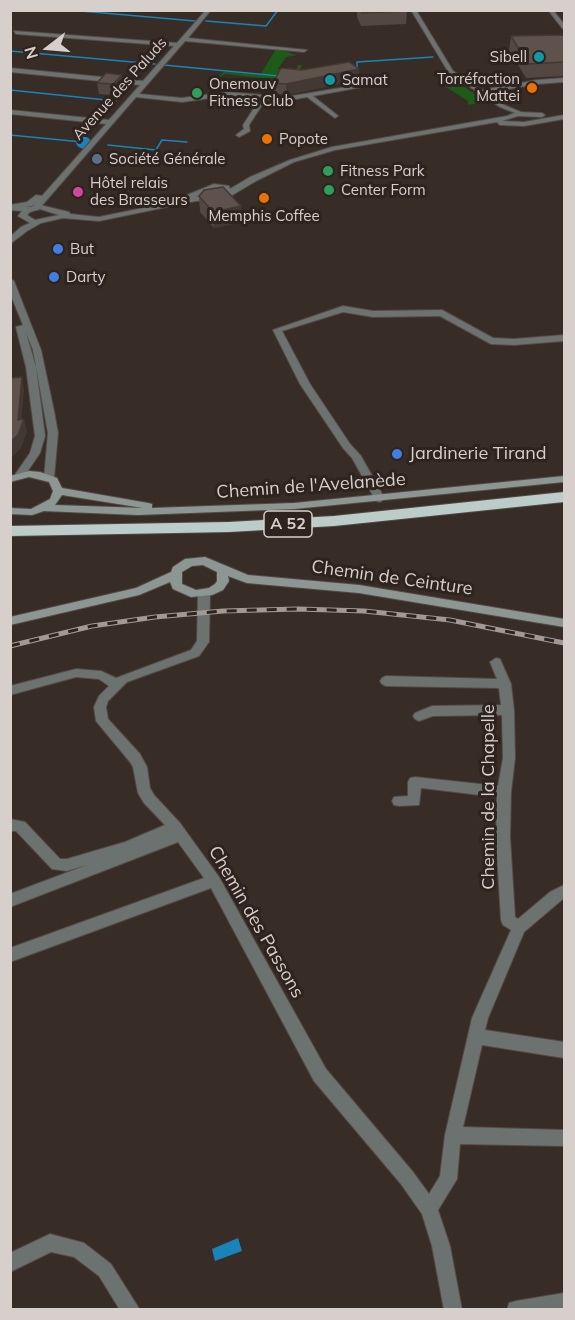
<!DOCTYPE html>
<meta charset="utf-8">
<style>
body{margin:0}
#map{position:relative;width:575px;height:1320px;overflow:hidden;background:#382c27;font-family:Mulish,sans-serif}
canvas{display:block}
.frame{position:absolute;inset:0;border:12px solid #d7cfcc;pointer-events:none}
.north{position:absolute;left:18px;top:18px;width:60px;height:60px;-webkit-text-stroke:4px #2e231e;paint-order:stroke;rotate:254deg;font-size:16px;font-weight:700;line-height:24px;text-align:center;color:#d7cfcc}
.north::after{content:'';display:block;margin:auto;width:21px;height:27px;background:#d7cfcc;clip-path:polygon(50% 0,100% 100%,50% 72%,0 100%)}
</style>
<div id="map">
<canvas width="575" height="1320"></canvas>
<div class="frame"></div>
<div class="north">N</div>
</div>
<script>
const context = document.querySelector('canvas').getContext('2d');
context.lineJoin = 'round';
function paint(path, color) { context.fillStyle = color; context.fill(path, 'evenodd'); }
const shape = rows => new Path2D(rows.map(r => 'M' + r).join(''));
function strokePath(path, color, width, dash) { context.strokeStyle = color; context.lineWidth = width; context.lineCap = dash ? 'butt' : 'round'; context.setLineDash(dash || []); context.stroke(path); }
function write(font, color, halo, rows, align = 'center') {
  context.font = font + ' Mulish,sans-serif'; context.lineWidth = 6; context.setLineDash([]); context.textBaseline = 'middle'; context.strokeStyle = halo; context.fillStyle = color; for (const [text, x, y, turn = 0] of rows) {
    context.save(); context.translate(x, y); context.rotate((+turn || 0) * Math.PI / 180); context.textAlign = isNaN(turn) ? turn : align; if (halo) context.strokeText(text, 0, 0); context.fillText(text, 0, 0); context.restore();
  }
}
paint(shape([
 [276,49,297,55,286,57,278,69,296,70,298,65,302,65,299,72,274,83,268,82,269,79,225,74,217,79,223,72,228,72,274,76,261,74],
 [451,78,484,100,485,102,468,105,468,101,437,81]
]), '#1e5a18');
paint(shape([
 [238,1238,242,1251,215,1261,212,1249]
]), '#1884ba');
strokePath(shape([
 [69,10,195,21],
 [206,21,266,26,278,10],
 [10,51,155,64],
 [164,65,279,76],
 [353,68,357,68,357,62,433,57],
 [10,90,116,101],
 [10,135,82,142],
 [108,145,156,150,162,140,187,142]
]), '#1884ba', 1.5);
strokePath(shape([
 [82,142,85,143]
]), '#1884ba', 12);
const minor = shape([
 [206,10,211,10,188,38,307,50,304,52,185,41,139,94,182,98,226,92,286,97,370,83,373,85,313,96,337,115,338,116,335,118,307,97,286,101,266,99,249,125,250,131,239,137,236,135,244,129,243,125,260,99,226,96,182,102,136,97,38,210,31,208,36,203,32,206,10,209,10,205,27,202,36,195,42,196,106,124,10,114,10,110,109,120,140,85,10,72,10,68,143,81,174,46,16,34,14,31,177,43,206,10],
 [411,10,416,10,453,71,482,90,537,80,564,78,564,82,537,84,487,93,504,105,528,115,523,116,500,107,449,73,411,10],
 [548,10,553,10,564,24,564,29,562,28,548,10],
 [343,306,373,311,442,310,493,338,514,339,564,335,564,341,514,345,491,344,440,316,373,317,343,312,282,331,310,384,350,444,361,456,385,499,380,502,376,501,352,458,343,448,300,384,273,330,343,306],
 [204,590,210,594,209,642,199,656,127,682,108,701,106,707,108,719,140,754,147,767,150,788,154,795,180,823,219,877,326,1069,413,1172,429,1194,440,1176,445,1135,472,1018,511,930,503,925,501,920,496,837,497,797,421,788,419,805,399,806,394,805,392,801,394,797,408,796,408,782,410,778,415,777,498,786,503,758,502,715,433,716,419,721,415,719,413,716,415,713,432,706,501,705,499,688,386,686,382,684,380,681,382,678,386,676,497,679,490,662,496,658,500,659,511,684,514,710,515,758,511,792,510,837,515,917,518,919,550,892,564,885,564,898,524,932,488,1018,485,1030,564,1042,564,1058,482,1045,463,1127,564,1130,564,1146,460,1144,457,1179,438,1210,450,1246,462,1310,444,1310,432,1246,422,1214,401,1184,314,1081,211,888,10,962,10,948,204,878,178,842,10,907,10,894,87,865,67,871,52,869,16,831,10,831,10,819,25,822,60,859,67,859,125,842,165,825,144,803,138,793,133,767,130,762,96,721,94,707,99,696,109,686,99,679,76,677,10,695,10,686,76,669,101,671,116,678,191,650,197,641,198,594,204,590],
 [50,1234,84,1243,111,1264,140,1310,120,1310,99,1276,74,1257,51,1252,10,1272,10,1253,50,1234],
 [564,1293,564,1310,507,1310,509,1303,516,1301,564,1293]
]);
const tertiary = shape([
 [517,112,542,113,545,115,542,117,518,116,502,121,524,122,564,115,564,119,524,126,500,125,497,122,335,150,294,162,256,181,224,200,196,201,99,221,63,218,41,223,27,231,10,244,10,237,21,227,30,223,18,216,22,211,10,210,10,206,31,207,40,205,69,212,70,214,99,217,187,199,187,195,214,184,229,186,230,189,250,177,290,160,332,147,507,116,517,112],
 [215,188,223,190,225,193,219,196,196,197,215,188],
 [40,209,59,215,35,220,27,215,30,212,40,209],
 [10,279,14,281,41,350,54,411,58,433,54,478,49,481,44,478,48,433,33,350,26,333,36,367,45,436,40,453,23,478,19,479,14,476,30,453,35,436,26,367,16,327,23,325,10,293,10,279]
]);
const secondary = shape([
 [29,471,40,472,57,478,62,488,148,503,152,504,152,508,294,503,564,476,564,482,294,509,138,515,44,511,32,515,10,514,10,508,31,509,50,499,53,491,49,482,29,477,10,482,10,476,29,471],
 [62,495,143,508,55,505,62,495],
 [205,557,248,575,359,585,564,619,564,627,359,593,247,583,228,576,229,581,223,590,212,595,191,597,173,589,170,582,139,595,10,625,10,617,136,588,171,572,173,567,185,559,205,557],
 [203,565,217,572,217,581,215,584,209,588,196,590,182,584,182,572,192,566,203,565]
]);
const motorway = shape([
 [564,492,564,502,334,526,229,532,10,536,10,526,229,522,334,516,564,492]
]);
strokePath(minor, '#554945', 2);
strokePath(tertiary, '#554945', 2);
strokePath(secondary, '#554945', 2);
strokePath(motorway, '#554945', 2);
paint(minor, '#6b7270');
paint(tertiary, '#6b7270');
paint(secondary, '#8c9794');
paint(motorway, '#bccdc9');
const rail = shape([
 [10,646,92,626,155,617,223,611,298,609,364,611,450,620,564,643]
]);
strokePath(rail, '#a29995', 5);
strokePath(rail, '#2e231e', 3, [10]);
paint(shape([
 [357,10,407,11,406,24,361,26,357,17],
 [564,35,564,76,526,78,509,50,511,36],
 [359,69,358,80,286,95,273,93,273,83,302,70],
 [122,75,123,86,114,95,99,94,97,83],
 [199,196,241,222,214,228,200,212]
]), '#524741');
paint(shape([
 [359,69,358,80,286,95,286,84],
 [122,75,123,86,114,95,113,84],
 [241,206,241,222,214,228,213,212],
 [22,377,24,390,21,426,24,419,27,432,21,448,10,459,10,442,18,420]
]), '#423935');
const building = shape([
 [361,10,407,10,407,11,362,13,361,10],
 [564,35,564,62,528,64,511,36,564,35],
 [349,62,359,69,286,84,273,83,281,68,302,70,349,62],
 [106,73,122,75,113,84,97,83,106,73],
 [223,187,241,206,213,212,199,196,204,190,223,187],
 [22,377,18,420,24,419,18,435,10,442,10,378,22,377]
]);
paint(building, '#5f524c');
strokePath(building, '#423935', 1.5);
for (const [x, y, r, color] of [
 [539,57,6,"#0f9aa8"],
 [330,80,6,"#0f9aa8"],
 [532,88,6,"#e8710a"],
 [197,93,6,"#2e9e5b"],
 [267,139,6,"#e8710a"],
 [97,159,6,"#5c6f8a"],
 [328,171,6,"#2e9e5b"],
 [329,190,6,"#2e9e5b"],
 [78,192,6,"#d1479c"],
 [264,198,6,"#e8710a"],
 [58,249,6,"#3f7fe0"],
 [54,277,6,"#3f7fe0"],
 [397,454,6,"#3f7fe0"]
]) { const dot = new Path2D(); dot.arc(x, y, r, 0, 2 * Math.PI); context.fillStyle = color; context.fill(dot); strokePath(dot, '#2e231e', 2); }
write('15px', '#d7cfcc', '#2e231e', [
 ["Sibell",527,57,"right"],
 ["Torréfaction",520,79,"right"],
 ["Mattei",520,96,"right"],
 ["Samat",342,80],
 ["Onemouv",209,84],
 ["Fitness Club",209,101],
 ["Popote",279,139],
 ["Société Générale",109,159],
 ["Fitness Park",340,171],
 ["Hôtel relais",90,183],
 ["des Brasseurs",90,200],
 ["Center Form",341,190],
 ["Memphis Coffee",264,216,"center"],
 ["But",70,249],
 ["Darty",66,277]
], 'left');
write('15px', '#d7cfcc', '#2e231e', [
 ["Avenue des Paluds",120,89,-48]
]);
for (const [x, y, w] of [
 [288,524,48]
]) { const box = new Path2D(); box.roundRect(x - w / 2, y - 13, w, 26, 4.5); context.fillStyle = '#2e231e'; context.fill(box); strokePath(box, '#d7cfcc', 1.5); }
write('bold 16px', '#d7cfcc', null, [
 ["A 52",288,524]
]);
write('18px', '#d7cfcc', '#2e231e', [
 ["Jardinerie Tirand",409,454]
], 'left');
write('18px', '#d7cfcc', '#2e231e', [
 ["Chemin de l'Avelanède",311,486,-4],
 ["Chemin de Ceinture",392,578,8],
 ["Chemin de la Chapelle",489,797,-90],
 ["Chemin des Passons",256,922,60]
]);
</script>
